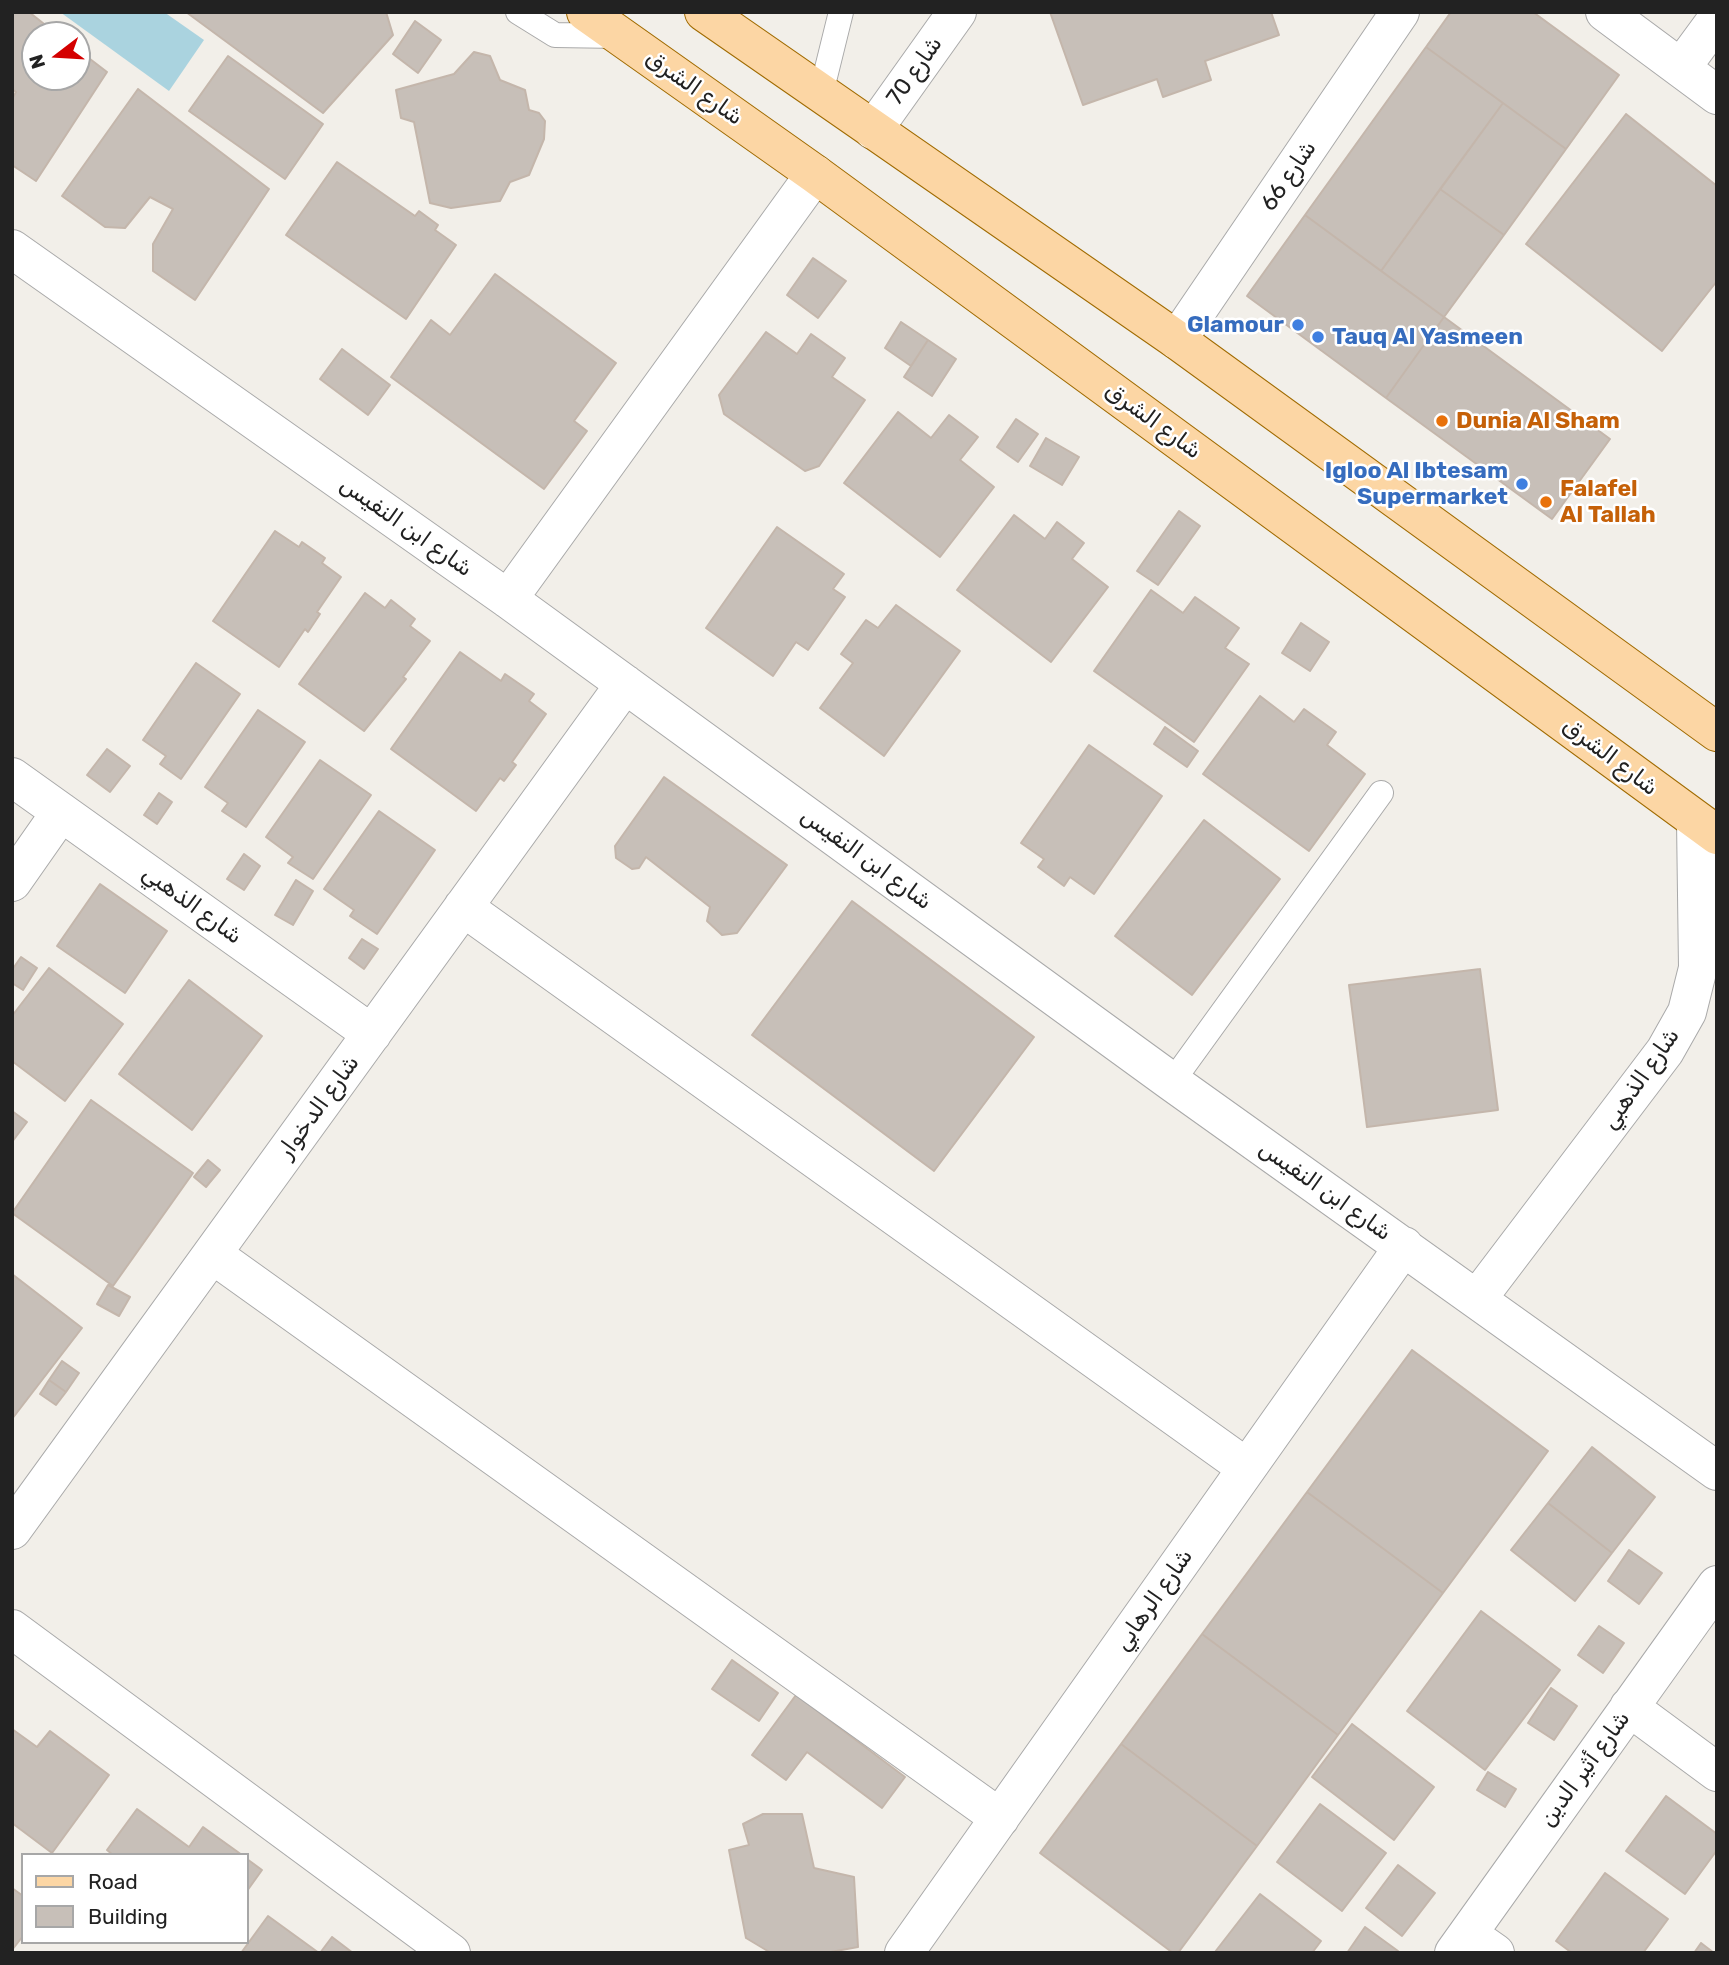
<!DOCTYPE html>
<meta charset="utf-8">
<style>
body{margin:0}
#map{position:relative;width:1729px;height:1965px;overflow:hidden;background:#f2efe9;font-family:Rubik,sans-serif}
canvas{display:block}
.frame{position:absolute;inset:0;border:14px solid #222;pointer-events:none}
.legend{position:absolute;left:21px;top:1853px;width:228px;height:91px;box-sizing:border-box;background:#fff;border:2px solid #a7a7a7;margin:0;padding:9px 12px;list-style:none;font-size:21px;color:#222}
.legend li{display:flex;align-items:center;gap:14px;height:35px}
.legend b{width:35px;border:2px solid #a7a7a7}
.north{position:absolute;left:21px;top:21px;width:70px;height:70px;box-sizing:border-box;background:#fff;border:2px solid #a7a7a7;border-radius:50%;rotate:253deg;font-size:19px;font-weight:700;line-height:28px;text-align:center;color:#222}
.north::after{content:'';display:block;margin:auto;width:24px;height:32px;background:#d40000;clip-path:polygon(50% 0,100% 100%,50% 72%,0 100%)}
</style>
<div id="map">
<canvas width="1729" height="1965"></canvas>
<div class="frame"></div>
<ul class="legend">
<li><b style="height:9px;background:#fcd6a4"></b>Road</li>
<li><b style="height:19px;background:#c7bfb8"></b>Building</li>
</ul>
<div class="north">N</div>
</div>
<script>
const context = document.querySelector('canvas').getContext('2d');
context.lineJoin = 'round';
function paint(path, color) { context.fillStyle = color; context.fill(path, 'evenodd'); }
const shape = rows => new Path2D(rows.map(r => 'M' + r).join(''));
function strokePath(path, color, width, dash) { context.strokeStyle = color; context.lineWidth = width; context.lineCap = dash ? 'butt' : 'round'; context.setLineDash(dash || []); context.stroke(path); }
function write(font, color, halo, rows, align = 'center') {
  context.font = font + ' Rubik,"Noto Naskh Arabic",sans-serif'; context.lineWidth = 5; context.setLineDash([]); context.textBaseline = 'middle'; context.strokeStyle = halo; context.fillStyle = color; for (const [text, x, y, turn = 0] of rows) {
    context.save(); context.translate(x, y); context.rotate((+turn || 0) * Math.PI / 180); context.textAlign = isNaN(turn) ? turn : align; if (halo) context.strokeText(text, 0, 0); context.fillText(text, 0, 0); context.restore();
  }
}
paint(shape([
 [60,12,164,12,204,40,169,91]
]), '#aad3df');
const building = shape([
 [12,12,29,12,58,35,35,35,35,77,77,77,77,49,107,72,36,181,12,165,12,99,16,92,12,89,12,12],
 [186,12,386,12,393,35,323,113,186,12],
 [1050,12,1271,12,1279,35,1205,61,1211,80,1163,97,1157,79,1083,105,1050,12],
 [1451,12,1533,12,1619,75,1566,149,1426,47,1451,12],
 [415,21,441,40,418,73,393,54,415,21],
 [1426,47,1503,103,1381,271,1305,215,1426,47],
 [474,52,490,56,500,80,525,90,529,110,539,113,545,121,544,139,529,175,510,182,500,201,451,208,430,203,414,122,401,118,396,90,454,74,474,52],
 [228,56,323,124,285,179,189,111,228,56],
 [138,89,269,189,195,300,153,271,153,244,173,209,150,197,125,228,105,227,62,196,138,89],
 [1503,103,1566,149,1504,235,1440,189,1503,103],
 [1626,114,1717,186,1717,281,1662,351,1526,244,1626,114],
 [337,162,415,216,419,211,438,225,435,230,456,245,406,319,286,235,337,162],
 [1440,189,1504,235,1444,317,1381,271,1440,189],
 [1305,215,1444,317,1386,398,1247,296,1305,215],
 [813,258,846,281,818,318,787,295,813,258],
 [495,274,616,363,574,421,587,431,544,489,391,377,431,320,450,335,495,274],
 [1444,317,1610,439,1552,519,1386,398,1444,317],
 [901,322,928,340,911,366,885,348,901,322],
 [766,332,797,354,811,334,845,358,832,377,865,400,819,466,805,471,724,414,719,395,766,332],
 [928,340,956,359,932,396,904,377,928,340],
 [342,349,390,385,368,415,320,379,342,349],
 [898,412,931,438,949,415,978,437,960,460,994,487,940,557,844,483,898,412],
 [1016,419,1038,434,1018,462,997,447,1016,419],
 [1046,438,1079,457,1062,485,1030,466,1046,438],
 [1179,511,1200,526,1158,585,1137,571,1179,511],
 [1014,515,1045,539,1057,522,1084,543,1072,559,1108,587,1051,662,957,590,1014,515],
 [777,527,844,574,833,589,845,597,808,650,796,642,773,676,706,628,777,527],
 [275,531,299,547,302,542,325,558,322,563,341,577,317,612,320,614,308,632,305,629,279,667,213,621,275,531],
 [1151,590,1183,613,1195,597,1239,628,1225,648,1249,664,1194,742,1094,671,1151,590],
 [365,593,385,608,391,600,415,619,410,626,430,641,403,677,406,679,364,731,299,684,365,593],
 [896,605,960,651,884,756,820,708,853,663,841,654,866,620,878,628,896,605],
 [1301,623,1329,642,1310,671,1282,653,1301,623],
 [460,652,501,681,505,674,534,694,529,701,546,714,512,762,516,765,504,781,500,778,476,811,391,749,460,652],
 [196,663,240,694,181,779,160,764,166,756,143,740,196,663],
 [1260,696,1294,722,1304,709,1336,732,1327,745,1365,774,1309,851,1203,774,1260,696],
 [258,710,305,742,246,827,222,811,228,803,205,787,258,710],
 [1165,727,1198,751,1187,767,1154,744,1165,727],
 [1089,745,1162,796,1094,894,1070,877,1064,886,1038,867,1044,859,1021,843,1089,745],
 [107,749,130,766,110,792,87,775,107,749],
 [320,760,371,795,313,879,288,863,293,857,266,837,320,760],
 [664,777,787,865,737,933,722,935,707,921,710,907,646,857,639,868,632,869,616,858,615,846,664,777],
 [159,793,172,802,157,824,144,815,159,793],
 [379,811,435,850,377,934,350,916,354,910,324,889,379,811],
 [1204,820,1280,879,1192,995,1115,936,1204,820],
 [244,854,260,866,244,890,227,879,244,854],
 [296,880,313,891,293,925,275,915,296,880],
 [100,884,167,931,125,993,57,946,100,884],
 [852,901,1034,1037,934,1171,752,1035,852,901],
 [362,939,378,949,364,969,349,958,362,939],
 [21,957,37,968,23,990,12,983,12,970,21,957],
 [49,968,123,1024,65,1101,12,1061,12,1016,49,968],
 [1480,969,1498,1110,1367,1127,1349,985,1480,969],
 [189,980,262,1036,192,1130,119,1074,189,980],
 [91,1100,193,1173,113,1286,12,1213,91,1100],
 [12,1111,27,1122,12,1142,12,1111],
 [208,1160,220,1170,206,1187,194,1177,208,1160],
 [12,1274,82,1328,12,1419,12,1274],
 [108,1285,130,1297,119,1316,97,1304,108,1285],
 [1412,1350,1548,1451,1443,1593,1307,1492,1412,1350],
 [62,1361,79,1373,66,1392,49,1380,62,1361],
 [49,1380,66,1392,56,1405,40,1394,49,1380],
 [1592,1447,1655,1497,1612,1553,1548,1503,1592,1447],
 [1307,1492,1443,1593,1338,1735,1202,1634,1307,1492],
 [1548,1503,1612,1553,1575,1601,1511,1550,1548,1503],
 [1629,1550,1662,1573,1639,1604,1608,1581,1629,1550],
 [1481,1611,1560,1670,1485,1770,1407,1711,1481,1611],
 [1599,1626,1624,1643,1603,1673,1578,1655,1599,1626],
 [1202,1634,1338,1735,1257,1846,1121,1744,1202,1634],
 [732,1660,778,1693,759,1721,712,1689,732,1660],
 [1551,1688,1577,1706,1554,1740,1528,1723,1551,1688],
 [796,1695,905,1777,882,1808,807,1752,786,1780,752,1755,796,1695],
 [1352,1724,1434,1787,1394,1840,1312,1777,1352,1724],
 [12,1729,37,1747,50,1731,109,1775,52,1853,12,1823,12,1729],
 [1121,1744,1257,1846,1178,1953,1173,1953,1040,1853,1121,1744],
 [1488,1772,1516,1789,1505,1807,1477,1790,1488,1772],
 [1666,1796,1717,1834,1717,1850,1685,1894,1626,1851,1666,1796],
 [1320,1804,1386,1853,1342,1911,1277,1862,1320,1804],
 [137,1809,189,1847,203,1827,242,1855,113,1855,107,1850,137,1809],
 [763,1814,802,1814,814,1868,854,1877,858,1947,825,1953,771,1953,746,1938,729,1850,749,1845,743,1824,763,1814],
 [247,1859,262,1870,247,1891,247,1859],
 [1398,1865,1435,1893,1402,1936,1366,1908,1398,1865],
 [1605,1873,1668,1919,1643,1953,1572,1953,1556,1941,1605,1873],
 [12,1888,23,1896,23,1936,12,1950,12,1888],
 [1260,1894,1321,1941,1312,1953,1215,1952,1260,1894],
 [268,1916,319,1953,241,1953,268,1916],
 [1365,1927,1398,1951,1397,1953,1347,1953,1365,1927],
 [332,1937,353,1953,320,1953,332,1937],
 [1701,1943,1714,1953,1694,1953,1701,1943]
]);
paint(building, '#c7bfb8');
strokePath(building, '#c4b6ab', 2);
const lane = shape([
 [518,12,555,35,619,36],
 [821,93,841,12],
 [1172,1082,1381,793]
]);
const street = shape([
 [1605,12,1717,95],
 [1681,68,1717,19],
 [873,130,957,12],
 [12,249,508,599,1172,1082,1717,1471],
 [1177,340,1400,12],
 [508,599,815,174],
 [12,777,372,1034],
 [12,882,61,812],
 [463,907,1247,1468],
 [212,1254,1000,1818],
 [1477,1299,1665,1051,1687,1012,1698,968,1696,821],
 [12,1530,625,684],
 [12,1629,451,1953],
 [1629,1707,1717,1772],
 [1468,1934,1495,1953],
 [904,1953,1404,1246],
 [1454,1953,1717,1585]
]);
const primary = shape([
 [586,12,815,174,1717,835],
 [704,12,1177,340,1717,732]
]);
strokePath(lane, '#a9a9a9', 26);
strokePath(street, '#a9a9a9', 40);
strokePath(primary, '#a06b00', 40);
strokePath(lane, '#fff', 24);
strokePath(street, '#fff', 38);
strokePath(primary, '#fcd6a4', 38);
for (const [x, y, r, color] of [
 [1298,325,7,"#3f7fe0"],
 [1318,337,7,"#3f7fe0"],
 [1442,421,7,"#e8710a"],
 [1522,484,7,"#3f7fe0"],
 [1546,502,7,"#e8710a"]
]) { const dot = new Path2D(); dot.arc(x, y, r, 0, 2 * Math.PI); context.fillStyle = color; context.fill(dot); strokePath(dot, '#fff', 2.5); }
write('23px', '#222', '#fff', [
 ["شارع 70",915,71,-55],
 ["شارع الشرق",694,88,35],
 ["شارع 66",1289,176,-56],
 ["شارع الشرق",1153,421,36],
 ["شارع ابن النفيس",406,527,35],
 ["شارع الشرق",1610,757,37],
 ["شارع ابن النفيس",866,859,36],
 ["شارع الذهبي",192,905,36],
 ["شارع الذهبي",1641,1079,-55],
 ["شارع الدخوار",319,1107,-54],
 ["شارع ابن النفيس",1325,1191,35],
 ["شارع الرهابي",1154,1600,-55],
 ["شارع أثير الدين",1585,1769,-54]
]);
write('bold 23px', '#366cbe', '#fff', [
 ["Glamour",1284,325],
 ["Tauq Al Yasmeen",1332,337,"left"],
 ["Igloo Al Ibtesam",1508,471],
 ["Supermarket",1508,497]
], 'right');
write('bold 23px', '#c56008', '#fff', [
 ["Dunia Al Sham",1456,421],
 ["Falafel",1560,489],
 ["Al Tallah",1560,515]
], 'left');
</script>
